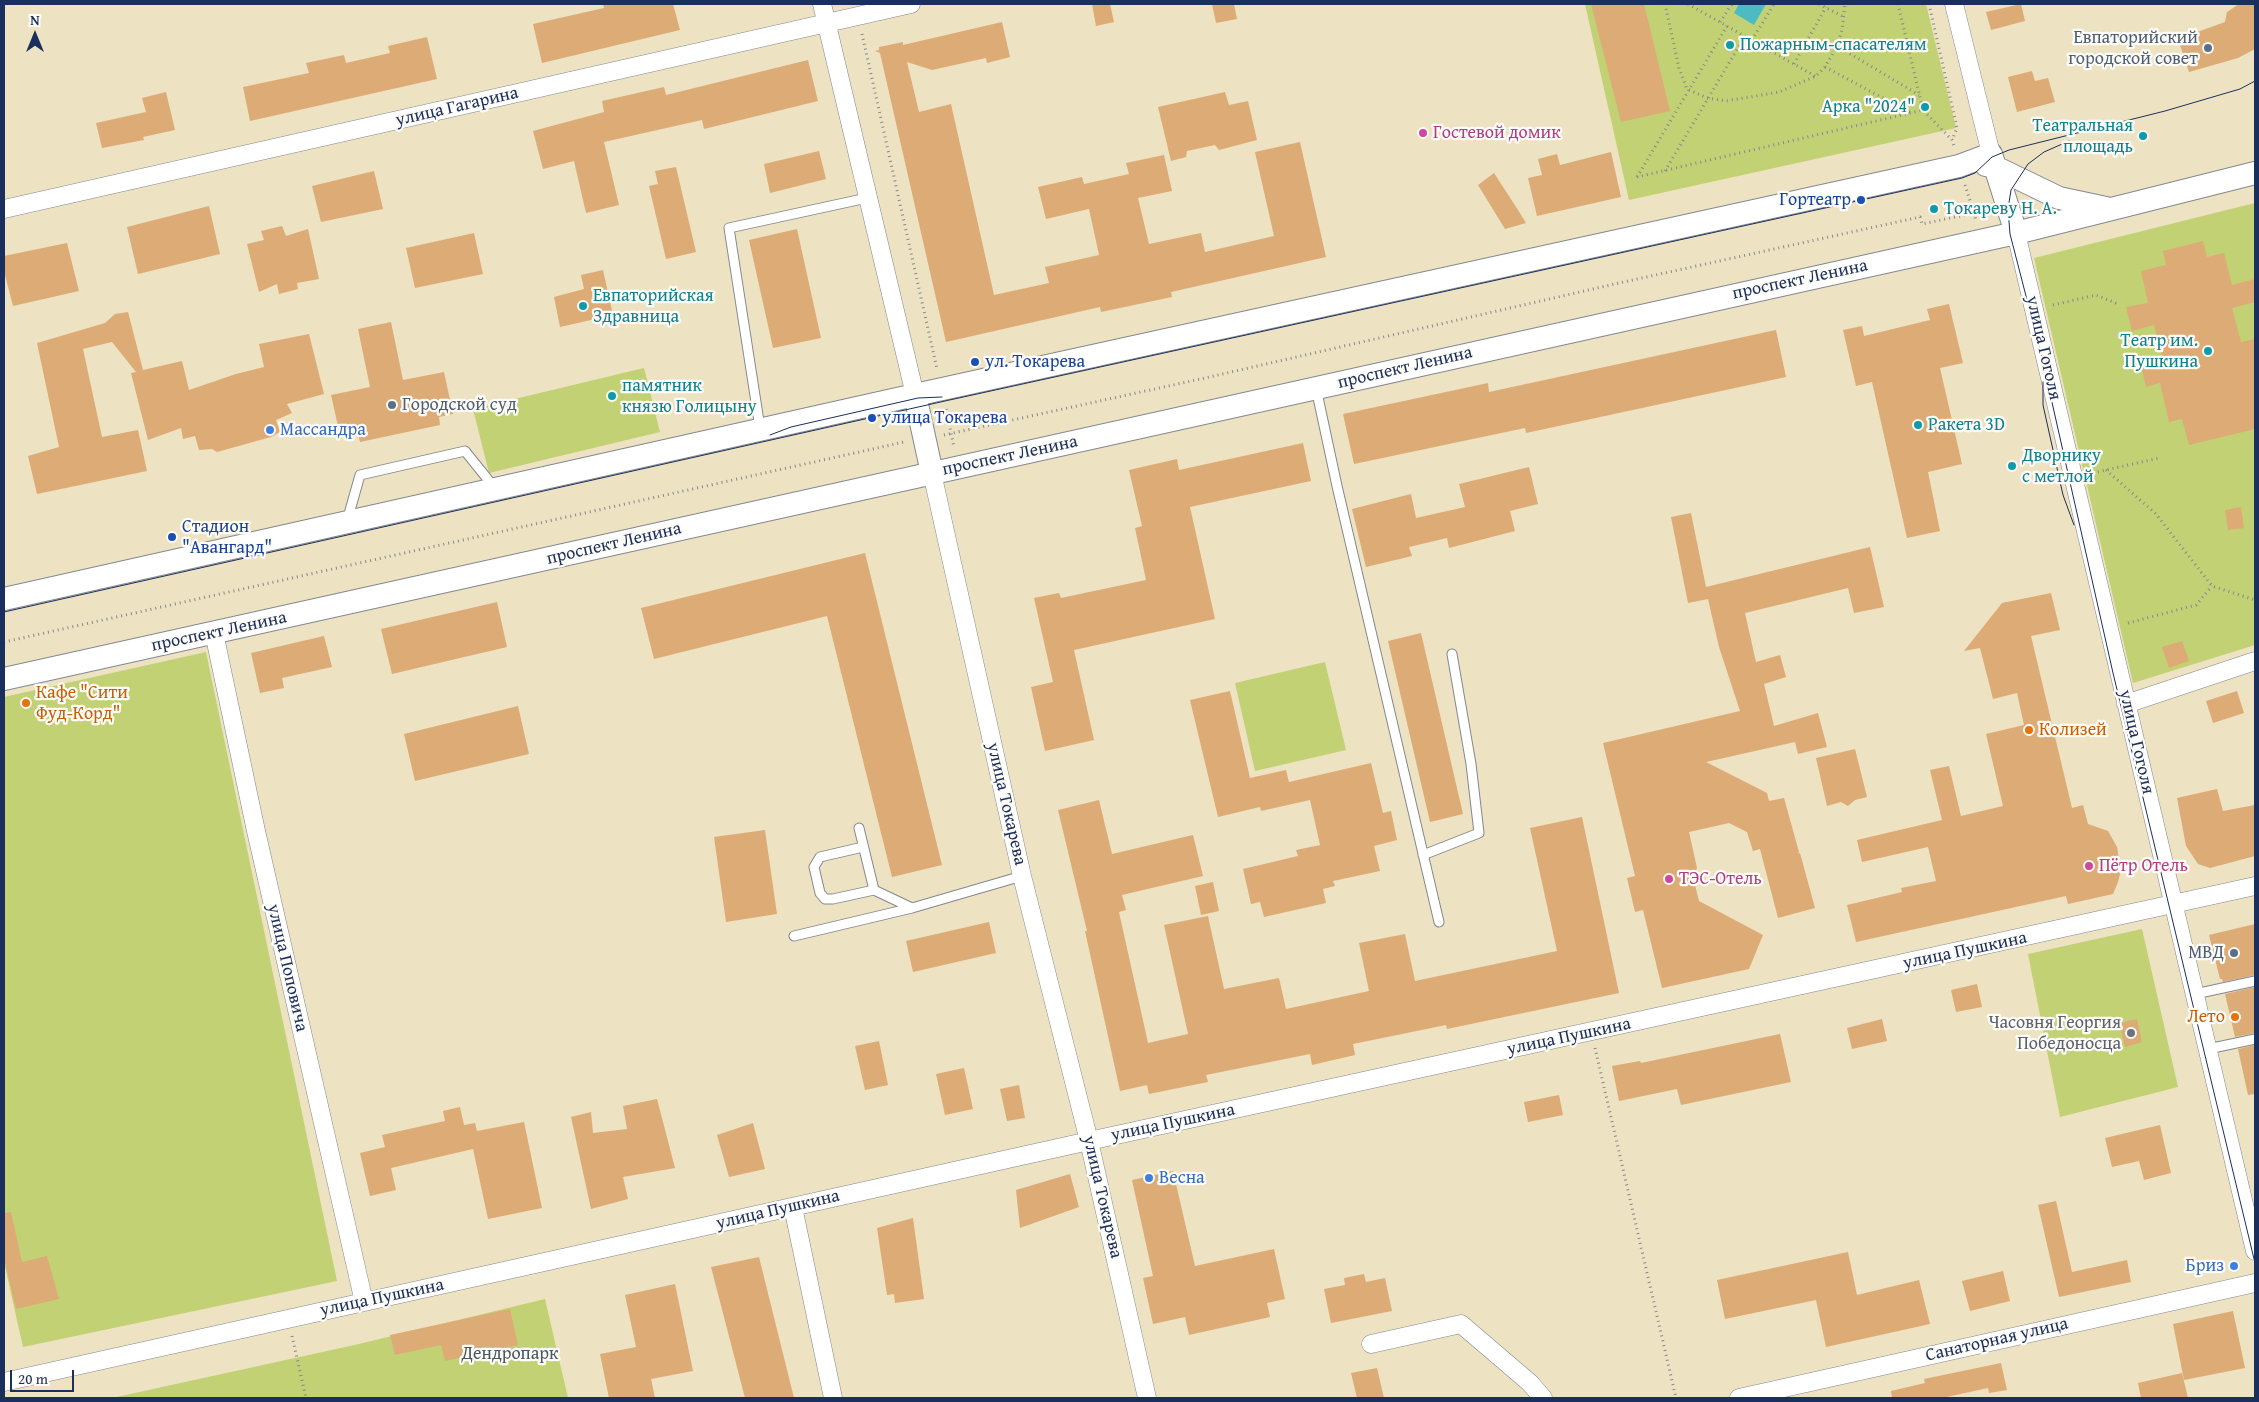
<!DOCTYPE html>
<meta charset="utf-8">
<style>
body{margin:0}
#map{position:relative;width:2259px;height:1402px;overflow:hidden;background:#ede2c1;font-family:"Gentium Book Plus",serif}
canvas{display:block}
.frame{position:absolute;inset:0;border:5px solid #1b2f5e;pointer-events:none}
.north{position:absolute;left:10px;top:10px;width:50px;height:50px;-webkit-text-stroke:4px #fdfcf7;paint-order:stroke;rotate:0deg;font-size:14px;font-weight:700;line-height:20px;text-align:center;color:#1b2f5e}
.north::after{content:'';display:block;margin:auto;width:18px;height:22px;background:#1b2f5e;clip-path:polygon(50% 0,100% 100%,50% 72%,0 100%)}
.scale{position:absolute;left:10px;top:1370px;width:64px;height:22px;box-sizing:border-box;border:2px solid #1b2f5e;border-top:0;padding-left:6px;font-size:15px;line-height:18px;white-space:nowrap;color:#1b2f5e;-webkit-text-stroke:4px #fdfcf7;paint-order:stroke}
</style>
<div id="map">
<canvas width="2259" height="1402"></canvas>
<div class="frame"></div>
<div class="north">N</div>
<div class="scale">20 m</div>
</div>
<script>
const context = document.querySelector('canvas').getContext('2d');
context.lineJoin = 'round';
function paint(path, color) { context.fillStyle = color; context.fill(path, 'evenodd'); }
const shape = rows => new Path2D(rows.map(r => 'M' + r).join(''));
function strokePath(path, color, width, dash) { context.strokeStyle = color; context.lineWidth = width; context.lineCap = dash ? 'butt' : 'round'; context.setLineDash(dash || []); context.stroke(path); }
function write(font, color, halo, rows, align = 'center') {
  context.font = font + ' "Gentium Book Plus",serif'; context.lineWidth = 4.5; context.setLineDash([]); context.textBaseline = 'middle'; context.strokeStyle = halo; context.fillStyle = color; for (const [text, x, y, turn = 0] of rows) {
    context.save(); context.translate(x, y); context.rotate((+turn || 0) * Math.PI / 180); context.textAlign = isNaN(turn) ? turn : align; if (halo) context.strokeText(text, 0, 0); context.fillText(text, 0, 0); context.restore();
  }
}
paint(shape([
 [1585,4,1926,4,1956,128,1629,200],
 [2255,203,2255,645,2133,683,2034,258],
 [644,368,660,432,489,473,473,409],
 [206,652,337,1281,23,1347,4,1262,4,697],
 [1325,662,1346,750,1255,771,1235,683],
 [2142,929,2178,1087,2060,1117,2028,954],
 [545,1299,568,1398,112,1398,359,1344]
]), '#c2d173');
paint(shape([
 [1739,4,1766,4,1754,25,1734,13]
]), '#4dbbc4');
paint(shape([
 [603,4,673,4,680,30,542,63,533,24,604,8],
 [1092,4,1110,4,1114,22,1096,26],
 [1212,4,1234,4,1237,19,1216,23],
 [1591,4,1644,4,1670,111,1621,122],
 [2021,4,2025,21,1991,30,1986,12],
 [2239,4,2255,4,2255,49,2238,58,2189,72,2178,39,2225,22,2227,12],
 [1002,22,1010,57,987,63,986,58,932,70,907,62,919,112,951,104,994,295,1049,283,1045,267,1099,255,1089,209,1046,219,1038,187,1082,177,1084,184,1129,174,1126,163,1164,155,1172,191,1138,198,1149,244,1201,233,1205,252,1274,236,1255,152,1300,142,1326,257,1171,292,1172,297,1101,312,1100,307,946,342,880,53,875,51,879,50,879,47,903,42,903,45],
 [427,37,437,79,250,121,243,87,309,73,306,63,344,55,346,63,390,53,388,46],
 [808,60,818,101,704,129,702,120,604,142,619,205,586,213,574,161,543,169,533,131,604,112,602,101,664,87,666,95],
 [2032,71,2035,81,2048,78,2055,102,2017,112,2008,77],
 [166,92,175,130,143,137,144,140,102,148,96,123,146,112,142,98],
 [1225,92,1229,105,1248,101,1257,140,1219,150,1215,145,1187,151,1186,157,1171,161,1158,107],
 [819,151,826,179,770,193,764,164],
 [1611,152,1621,197,1537,216,1528,178,1542,175,1538,159,1557,154,1560,165],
 [676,167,696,252,666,259,649,186,658,184,655,171],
 [374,171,383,209,321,222,312,186],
 [1494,173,1518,210,1526,223,1505,229,1478,185],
 [209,206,220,254,138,274,127,227],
 [282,226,286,236,308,229,319,279,297,283,298,289,279,294,277,284,259,292,247,244,264,240,261,231],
 [797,229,821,338,773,348,749,240],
 [474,233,483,274,415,288,406,248],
 [2203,241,2207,257,2224,253,2232,285,2255,279,2255,302,2232,308,2241,342,2255,339,2255,429,2189,445,2182,419,2169,422,2160,383,2146,387,2141,366,2163,360,2154,325,2132,331,2126,307,2148,303,2141,271,2166,265,2163,251],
 [67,243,79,291,13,306,4,271,4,256],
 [603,270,613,315,560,327,554,297,584,289,581,275],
 [1949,304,1963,363,1940,368,1962,464,1928,472,1940,531,1907,538,1872,382,1856,386,1843,330,1862,326,1864,336,1930,320,1927,309],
 [128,312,143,370,182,361,189,390,236,374,264,367,259,344,309,334,324,394,287,404,292,413,276,420,280,432,271,437,217,452,212,449,199,450,195,436,183,439,181,428,148,440,131,373,136,372,112,342,83,349,102,437,138,430,147,471,37,494,28,456,59,447,37,343,105,323,115,314],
 [391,322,403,380,444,372,453,414,439,417,440,425,360,442,357,431,340,435,331,395,370,387,358,329],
 [1776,330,1786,377,1526,433,1525,428,1354,464,1343,414,1488,383,1489,392],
 [1303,443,1311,481,1190,507,1215,619,1074,650,1094,740,1045,751,1031,687,1053,682,1034,598,1059,593,1061,598,1146,580,1135,528,1142,526,1129,470,1177,459,1179,470],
 [1529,467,1538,504,1510,511,1515,531,1449,548,1447,538,1409,547,1412,556,1366,567,1352,509,1411,494,1416,518,1465,507,1459,484],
 [2241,507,2244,528,2228,530,2225,510],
 [1691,513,1706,587,1870,547,1884,607,1854,613,1848,588,1745,613,1756,662,1780,655,1786,677,1764,684,1774,726,1818,713,1827,747,1798,754,1795,742,1706,762,1767,793,1769,801,1784,798,1799,852,1798,854,1800,853,1815,908,1778,918,1760,849,1753,851,1747,832,1729,823,1689,832,1697,868,1693,877,1699,901,1763,935,1749,969,1662,988,1643,910,1635,912,1627,878,1635,876,1603,743,1740,711,1719,647,1708,599,1688,603,1671,517],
 [865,553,942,865,892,877,827,616,654,659,641,608],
 [2051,593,2060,630,2031,636,2072,808,2083,805,2088,824,2108,831,2117,847,2121,870,2118,882,2113,894,2068,904,2066,896,1856,942,1847,905,1902,892,1901,888,1936,881,1928,847,1862,862,1857,840,1942,820,1930,770,1949,766,1961,816,2003,806,1986,734,2024,725,2017,693,1993,699,1980,648,1964,651,2002,603],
 [497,602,507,647,392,674,381,629],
 [1421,633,1463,814,1430,822,1388,641],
 [324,636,332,667,282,678,284,688,260,693,251,653],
 [2182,641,2189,661,2169,668,2162,647],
 [1230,691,1250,778,1286,770,1289,782,1371,763,1383,813,1391,811,1397,840,1374,846,1380,871,1333,881,1335,886,1323,889,1326,903,1264,917,1260,902,1251,904,1243,869,1298,856,1296,850,1320,845,1310,800,1261,811,1260,807,1218,817,1190,700],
 [2237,691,2244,713,2213,723,2206,701],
 [518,706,529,754,415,781,404,734],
 [1855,749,1867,797,1855,800,1848,806,1841,802,1827,806,1816,758],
 [2217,789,2223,811,2255,805,2255,856,2210,868,2198,864,2186,846,2177,798],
 [1099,800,1112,854,1193,835,1203,876,1122,895,1126,910,1119,912,1148,1043,1188,1034,1164,925,1208,916,1224,989,1279,978,1286,1009,1369,991,1359,943,1405,934,1415,981,1557,951,1530,828,1582,817,1619,993,1447,1029,1446,1025,1353,1044,1355,1055,1312,1065,1310,1054,1206,1075,1208,1082,1149,1094,1147,1085,1120,1091,1085,931,1087,931,1058,810],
 [765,830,777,914,726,922,714,837],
 [1213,882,1219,911,1201,915,1195,886],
 [989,922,996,953,913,972,906,941],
 [2255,924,2255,975,2223,982,2222,979,2220,979,2209,935],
 [1977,984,1982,1007,1956,1012,1951,990],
 [2255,987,2255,1033,2235,1037,2225,994],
 [1882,1019,1887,1041,1852,1049,1847,1028],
 [2137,1019,2142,1042,2125,1047,2119,1023],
 [1780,1034,1791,1082,1681,1105,1677,1089,1619,1101,1612,1066,1640,1061,1641,1063],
 [879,1041,888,1085,865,1090,855,1046],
 [2255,1045,2255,1094,2248,1095,2238,1049],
 [964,1068,973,1109,945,1115,936,1074],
 [1019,1085,1025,1118,1007,1121,1000,1089],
 [1559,1095,1563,1115,1528,1122,1524,1102],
 [657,1099,675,1168,623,1177,628,1199,591,1209,571,1117,591,1112,593,1133,627,1129,623,1106],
 [460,1107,464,1125,475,1123,477,1131,524,1122,542,1208,488,1219,473,1149,391,1168,396,1190,370,1196,360,1153,385,1147,382,1135,445,1121,443,1111],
 [753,1123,765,1169,729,1177,717,1135],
 [2160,1125,2171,1173,2144,1180,2139,1161,2112,1167,2105,1138],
 [1173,1171,1195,1266,1274,1249,1285,1299,1267,1303,1270,1317,1189,1335,1185,1317,1153,1324,1143,1278,1153,1276,1132,1180],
 [1070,1174,1079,1207,1020,1228,1016,1190],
 [2056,1201,2072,1272,2127,1260,2131,1282,2059,1297,2038,1205],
 [11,1212,22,1262,47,1256,59,1299,16,1309,4,1258,4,1213],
 [913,1218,924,1299,895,1303,894,1294,887,1295,877,1228],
 [1848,1252,1857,1295,1919,1280,1930,1324,1826,1347,1816,1300,1725,1319,1717,1280],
 [759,1257,794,1398,745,1398,711,1267],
 [2003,1271,2010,1301,1970,1311,1962,1281],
 [1364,1274,1366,1282,1385,1278,1392,1311,1331,1323,1324,1289,1345,1285,1344,1278],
 [675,1284,693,1371,651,1379,655,1398,609,1398,600,1354,636,1347,625,1295],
 [510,1309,518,1345,445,1361,441,1345,395,1355,390,1335],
 [2233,1311,2245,1368,2184,1380,2173,1324],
 [2001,1363,2007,1390,1989,1393,1988,1388,1942,1398,1892,1398,1891,1391,1925,1383,1924,1379],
 [1377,1368,1384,1398,1357,1398,1351,1373],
 [2182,1373,2188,1398,2141,1398,2138,1383]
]), '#ddab76');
const service = shape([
 [1316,388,1337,486,1439,922],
 [760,428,729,228,867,198],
 [347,521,360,475,465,451,494,487],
 [859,828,874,890,912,908,1022,876],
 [863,847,820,857,814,867,820,893,825,899,833,899,874,890],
 [1423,855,1479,833,1471,764,1452,654],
 [794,936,912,908],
 [2195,994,2255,981],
 [2208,1049,2255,1039]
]);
const minor = shape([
 [822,4,915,395],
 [1954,4,1991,154],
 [4,209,911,4],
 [2016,233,2255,1251],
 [932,473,1022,876,1089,1141,1147,1398],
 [214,633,256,831,364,1302],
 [2126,704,2255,661],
 [793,1207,833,1398],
 [1371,1344,1461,1324,1530,1383,1543,1398],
 [4,1382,1089,1141,2255,886],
 [1739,1398,2255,1283]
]);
const tertiary = shape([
 [1986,165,1995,167,2059,198,2106,208],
 [915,395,932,473],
 [4,599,915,395,1959,166,1991,154,2016,233],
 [4,679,2016,233,2255,173]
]);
strokePath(service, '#848890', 11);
strokePath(minor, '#848890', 19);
strokePath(tertiary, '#848890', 24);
strokePath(shape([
 [1665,4,1679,68,1687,89,1707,98,1726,101,1779,92,1816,76,1825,67,1837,46,1842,30,1845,4],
 [1688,4,1815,76],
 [1819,4,1844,17],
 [1898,4,1923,110,1952,140,1954,146],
 [1929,4,1957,128,1952,140],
 [1720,22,1732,4],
 [862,34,937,369],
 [1752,40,1774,4],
 [1837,46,1919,95],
 [1794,64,1826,7],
 [1825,67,1911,113],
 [1665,171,1745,36],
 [1637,177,1923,110],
 [1637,177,1727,26],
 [1965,185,1974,213],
 [2053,305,2096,295,2118,304],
 [946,409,954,447],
 [944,435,1205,378,1619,283,1920,217,1922,224,1974,213,1976,221],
 [2106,470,2156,514,2212,586,2255,600],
 [2093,473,2159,458],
 [2128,623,2196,605,2212,586],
 [4,642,904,442],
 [1595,1048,1676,1398],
 [292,1336,306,1398]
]), '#848890', 3, [1, 4]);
strokePath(service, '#fff', 9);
strokePath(minor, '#fff', 18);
strokePath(tertiary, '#fff', 22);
strokePath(shape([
 [2069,141,2044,152,2028,164,2011,190,2008,209,2010,234,2042,358,2113,673,2255,1263],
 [2043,382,2043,405,2063,495,2074,525],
 [770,435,791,427,918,398,942,397],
 [4,612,945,401,1962,178,1975,173,1992,157,2009,150,2165,111,2240,89,2255,81]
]), '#1b2f5e', 1);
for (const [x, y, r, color] of [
 [1730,45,5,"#0f9aa8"],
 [2208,48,5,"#5c6f8a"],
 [1925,107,5,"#0f9aa8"],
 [1423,133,5,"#d1479c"],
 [2143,136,5,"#0f9aa8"],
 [1861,200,5,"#1a4fb4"],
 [1934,209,5,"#0f9aa8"],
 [583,306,5,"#0f9aa8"],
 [2208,351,5,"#0f9aa8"],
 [975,362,5,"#1a4fb4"],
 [612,396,5,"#0f9aa8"],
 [392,405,5,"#5c6f8a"],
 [872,418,5,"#1a4fb4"],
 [1918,425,5,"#0f9aa8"],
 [270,430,5,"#3f7fe0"],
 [2012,466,5,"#0f9aa8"],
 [172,537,5,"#1a4fb4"],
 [26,703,5,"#e8710a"],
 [2029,730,5,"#e8710a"],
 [2089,866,5,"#d1479c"],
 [1669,879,5,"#d1479c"],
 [2234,953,5,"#5c6f8a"],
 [2235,1017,5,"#e8710a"],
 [2131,1033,5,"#6b7280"],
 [1149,1178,5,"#3f7fe0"],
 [2234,1266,5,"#3f7fe0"]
]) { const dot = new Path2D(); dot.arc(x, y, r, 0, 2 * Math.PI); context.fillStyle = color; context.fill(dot); strokePath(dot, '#fdfcf7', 2); }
write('18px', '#4e5e75', '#fdfcf7', [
 ["Евпаторийский",2198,38],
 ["городской совет",2198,59],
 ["Городской суд",402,405,"left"],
 ["МВД",2224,953]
], 'right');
write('18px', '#0d838f', '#fdfcf7', [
 ["Пожарным-спасателям",1740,45],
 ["Арка \"2024\"",1915,107,"right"],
 ["Театральная",2133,126,"right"],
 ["площадь",2133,147,"right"],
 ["Токареву Н. А.",1944,209],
 ["Евпаторийская",593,296],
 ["Здравница",593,317],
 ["Театр им.",2198,341,"right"],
 ["Пушкина",2198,362,"right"],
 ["памятник",622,386],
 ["князю Голицыну",622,407],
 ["Ракета 3D",1928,425],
 ["Дворнику",2022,456],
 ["с метлой",2022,477]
], 'left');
write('18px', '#1b2f5e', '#fdfcf7', [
 ["улица Гагарина",457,107,-13],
 ["проспект Ленина",1800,280,-12],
 ["улица Гоголя",2043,348,77],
 ["проспект Ленина",1405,368,-13],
 ["проспект Ленина",1010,456,-12],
 ["проспект Ленина",614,544,-13],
 ["проспект Ленина",219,632,-12],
 ["улица Гоголя",2136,742,77],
 ["улица Токарева",1006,804,77],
 ["улица Пушкина",1965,951,-12],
 ["улица Поповича",287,968,77],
 ["улица Пушкина",1569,1037,-12],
 ["улица Пушкина",1173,1123,-12],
 ["улица Токарева",1102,1197,77],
 ["улица Пушкина",778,1210,-13],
 ["улица Пушкина",382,1298,-12],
 ["Санаторная улица",1997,1340,-13]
]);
write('18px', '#b23c85', '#fdfcf7', [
 ["Гостевой домик",1433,133],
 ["Пётр Отель",2099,866],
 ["ТЭС-Отель",1679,879]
], 'left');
write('18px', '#164399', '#fdfcf7', [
 ["Гортеатр",1851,200,"right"],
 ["ул. Токарева",985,362],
 ["улица Токарева",882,418],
 ["Стадион",182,527],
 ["\"Авангард\"",182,548]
], 'left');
write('18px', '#366cbe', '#fdfcf7', [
 ["Массандра",280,430],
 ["Весна",1159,1178],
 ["Бриз",2224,1266,"right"]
], 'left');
write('18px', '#c56008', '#fdfcf7', [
 ["Кафе \"Сити",36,693],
 ["Фуд-Корд\"",36,714],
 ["Колизей",2039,730],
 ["Лето",2225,1017,"right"]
], 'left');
write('18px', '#5b616d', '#fdfcf7', [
 ["Часовня Георгия",2121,1023],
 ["Победоносца",2121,1044]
], 'right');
write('18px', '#455863', '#fdfcf7', [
 ["Дендропарк",510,1354]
]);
</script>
